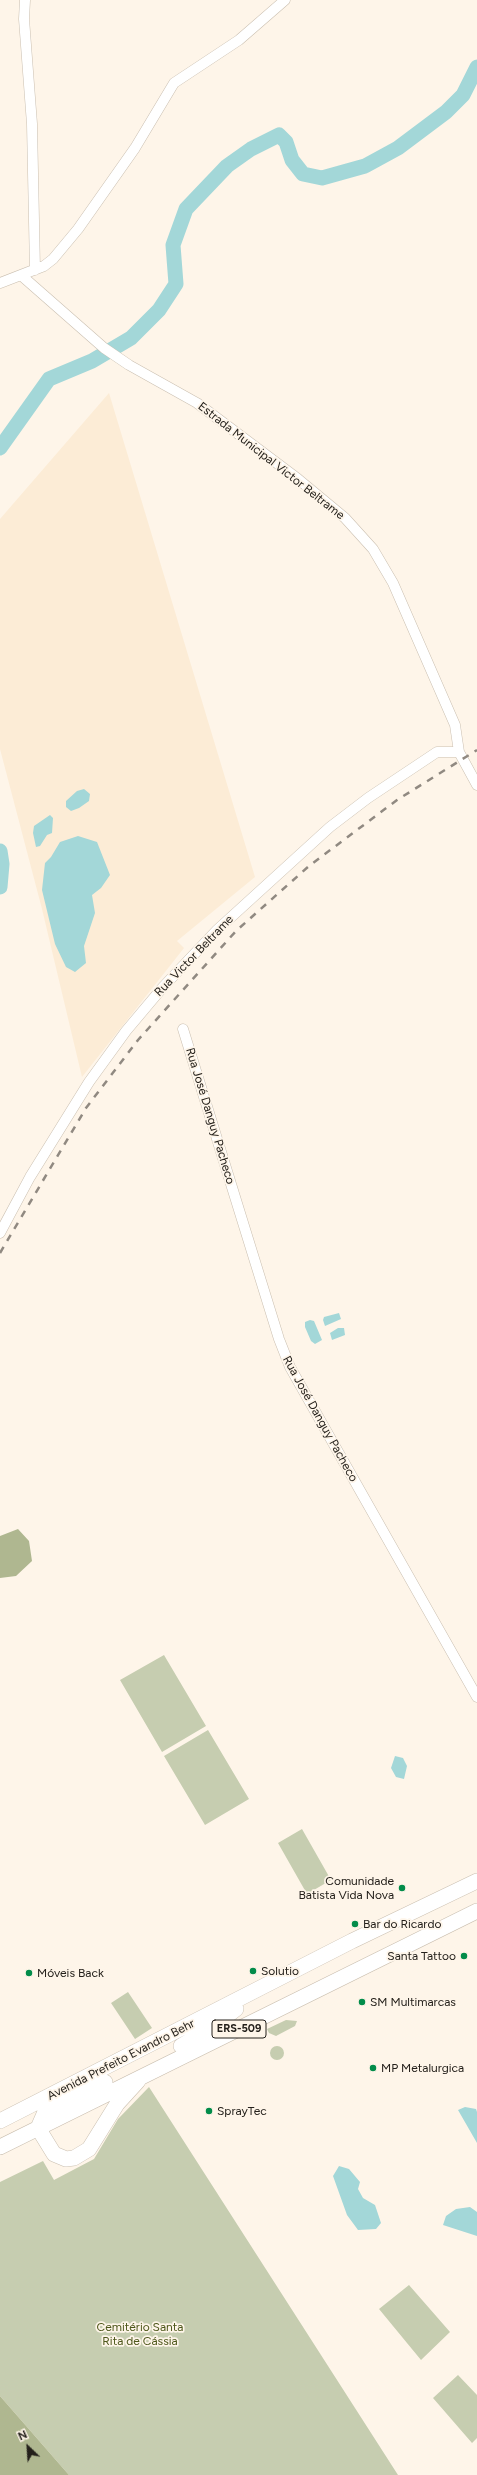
<!DOCTYPE html>
<meta charset="utf-8">
<style>
body{margin:0}
#map{position:relative;width:477px;height:2475px;overflow:hidden;background:#fef5e9;font-family:Figtree,sans-serif}
canvas{display:block}
.north{position:absolute;left:8px;top:2427px;width:40px;height:40px;-webkit-text-stroke:3px #fef5e9;paint-order:stroke;rotate:335deg;font-size:11px;font-weight:700;line-height:16px;text-align:center;color:#24201b}
.north::after{content:'';display:block;margin:auto;width:14px;height:18px;background:#24201b;clip-path:polygon(50% 0,100% 100%,50% 72%,0 100%)}
</style>
<div id="map">
<canvas width="477" height="2475"></canvas>
<div class="north">N</div>
</div>
<script>
const context = document.querySelector('canvas').getContext('2d');
context.lineJoin = 'round';
function paint(path, color) { context.fillStyle = color; context.fill(path, 'evenodd'); }
const shape = rows => new Path2D(rows.map(r => 'M' + r).join(''));
function strokePath(path, color, width, dash) { context.strokeStyle = color; context.lineWidth = width; context.lineCap = dash ? 'butt' : 'round'; context.setLineDash(dash || []); context.stroke(path); }
function write(font, color, halo, rows, align = 'center') {
  context.font = font + ' Figtree,sans-serif'; context.lineWidth = 3.5; context.setLineDash([]); context.textBaseline = 'middle'; context.strokeStyle = halo; context.fillStyle = color; for (const [text, x, y, turn = 0] of rows) {
    context.save(); context.translate(x, y); context.rotate((+turn || 0) * Math.PI / 180); context.textAlign = isNaN(turn) ? turn : align; if (halo) context.strokeText(text, 0, 0); context.fillText(text, 0, 0); context.restore();
  }
}
paint(shape([
 [109,393,255,877,177,941,184,948,82,1077,42,909,0,749,0,519]
]), '#fcecd6');
paint(shape([
 [164,1655,206,1726,162,1752,120,1680],
 [208,1730,249,1799,205,1825,164,1756],
 [302,1829,331,1880,307,1894,278,1843],
 [128,1992,152,2028,135,2039,111,2003],
 [286,2020,297,2021,295,2026,276,2036,269,2033,267,2029],
 '270 2053a7 7 0 1 1 14 0a7 7 0 1 1-14 0Z',
 [149,2087,398,2475,69,2475,0,2396,0,2182,43,2161,54,2180,94,2159,118,2119],
 [409,2285,450,2332,421,2360,379,2309],
 [458,2375,477,2395,477,2438,472,2443,433,2398]
]), '#c6cdb0');
paint(shape([
 [18,1529,29,1541,32,1561,16,1576,0,1578,0,1536],
 [0,2396,69,2475,0,2475]
]), '#afb790');
paint(shape([
 [84,789,90,794,89,801,79,808,71,811,66,807,66,801,77,791],
 [50,815,53,818,52,833,47,835,40,846,36,847,33,833,34,826],
 [78,836,97,842,110,875,101,888,92,895,95,913,84,946,86,963,75,972,66,967,55,944,42,890,45,863,51,857,60,842],
 [339,1313,341,1319,325,1326,323,1320,324,1317],
 [310,1320,314,1321,322,1340,315,1344,311,1341,305,1327,305,1322],
 [338,1328,344,1328,345,1335,332,1340,330,1333],
 [395,1756,403,1758,407,1766,404,1779,396,1777,391,1768],
 [465,2107,476,2109,477,2112,477,2143,458,2110],
 [339,2166,349,2169,360,2182,358,2189,363,2198,375,2205,381,2223,376,2229,358,2230,347,2215,333,2176],
 [470,2207,477,2212,477,2236,443,2225,446,2216,456,2209]
]), '#a3d7d8');
strokePath(shape([
 [0,448,49,379,92,361,131,338,159,310,176,284,173,245,186,209,227,166,251,149,279,135,286,142,292,160,303,174,322,178,365,166,398,148,446,112,463,95,477,67],
 [0,851,2,864,0,887]
]), '#a3d7d8', 15);
const minor = shape([
 [25,0,24,19,32,124,35,270],
 [22,276,104,348,129,365,197,403,298,479,345,518,373,549,393,583,455,725,459,752,477,785],
 [0,283,44,266,53,259,78,229,135,148,174,83,239,40,285,0],
 [183,1029,279,1339,290,1367,477,1697],
 [0,1233,30,1177,89,1082,126,1031,163,987,217,930,330,827,368,798,437,752,459,752]
]);
const highway = shape([
 [181,2046,210,2029,236,2009],
 [105,2082,45,2112,38,2128,54,2154,66,2159,74,2158,89,2149,117,2104,138,2081],
 [0,2121,352,1941,477,1881],
 [0,2147,477,1911]
]);
strokePath(minor, '#cabfb0', 11);
strokePath(highway, '#cabfb0', 16);
strokePath(minor, '#fff', 10);
strokePath(highway, '#fff', 15);
strokePath(shape([
 [0,1253,86,1108,138,1040,236,931,309,866,397,800,477,750]
]), '#908981', 2.5, [7, 7]);
for (const [x, y, r, color] of [
 [402,1888,4,"#028c4a"],
 [355,1924,4,"#028c4a"],
 [464,1956,4,"#028c4a"],
 [253,1971,4,"#028c4a"],
 [29,1973,4,"#028c4a"],
 [362,2002,4,"#028c4a"],
 [373,2068,4,"#028c4a"],
 [209,2111,4,"#028c4a"]
]) { const dot = new Path2D(); dot.arc(x, y, r, 0, 2 * Math.PI); context.fillStyle = color; context.fill(dot); strokePath(dot, '#fef5e9', 1.5); }
for (const [x, y, w] of [
 [239,2029,54]
]) { const box = new Path2D(); box.roundRect(x - w / 2, y - 9, w, 18, 3); context.fillStyle = '#fef5e9'; context.fill(box); strokePath(box, '#24201b', 1); }
write('bold 11px', '#24201b', null, [
 ["ERS-509",239,2029]
]);
write('12px', '#24201b', '#fef5e9', [
 ["Estrada Municipal Victor Beltrame",271,461,38],
 ["Rua Victor Beltrame",194,956,-46],
 ["Rua José Danguy Pacheco",210,1116,73],
 ["Rua José Danguy Pacheco",320,1419,61],
 ["Avenida Prefeito Evandro Behr",121,2060,-27]
]);
write('12px', '#24201b', '#fef5e9', [
 ["Comunidade",394,1881,"right"],
 ["Batista Vida Nova",394,1895,"right"],
 ["Bar do Ricardo",363,1924],
 ["Santa Tattoo",456,1956,"right"],
 ["Solutio",261,1971],
 ["Móveis Back",37,1973],
 ["SM Multimarcas",370,2002],
 ["MP Metalurgica",381,2068],
 ["SprayTec",217,2111]
], 'left');
write('12px', '#4d571a', '#fef5e9', [
 ["Cemitério Santa",140,2327],
 ["Rita de Cássia",140,2341]
]);
</script>
